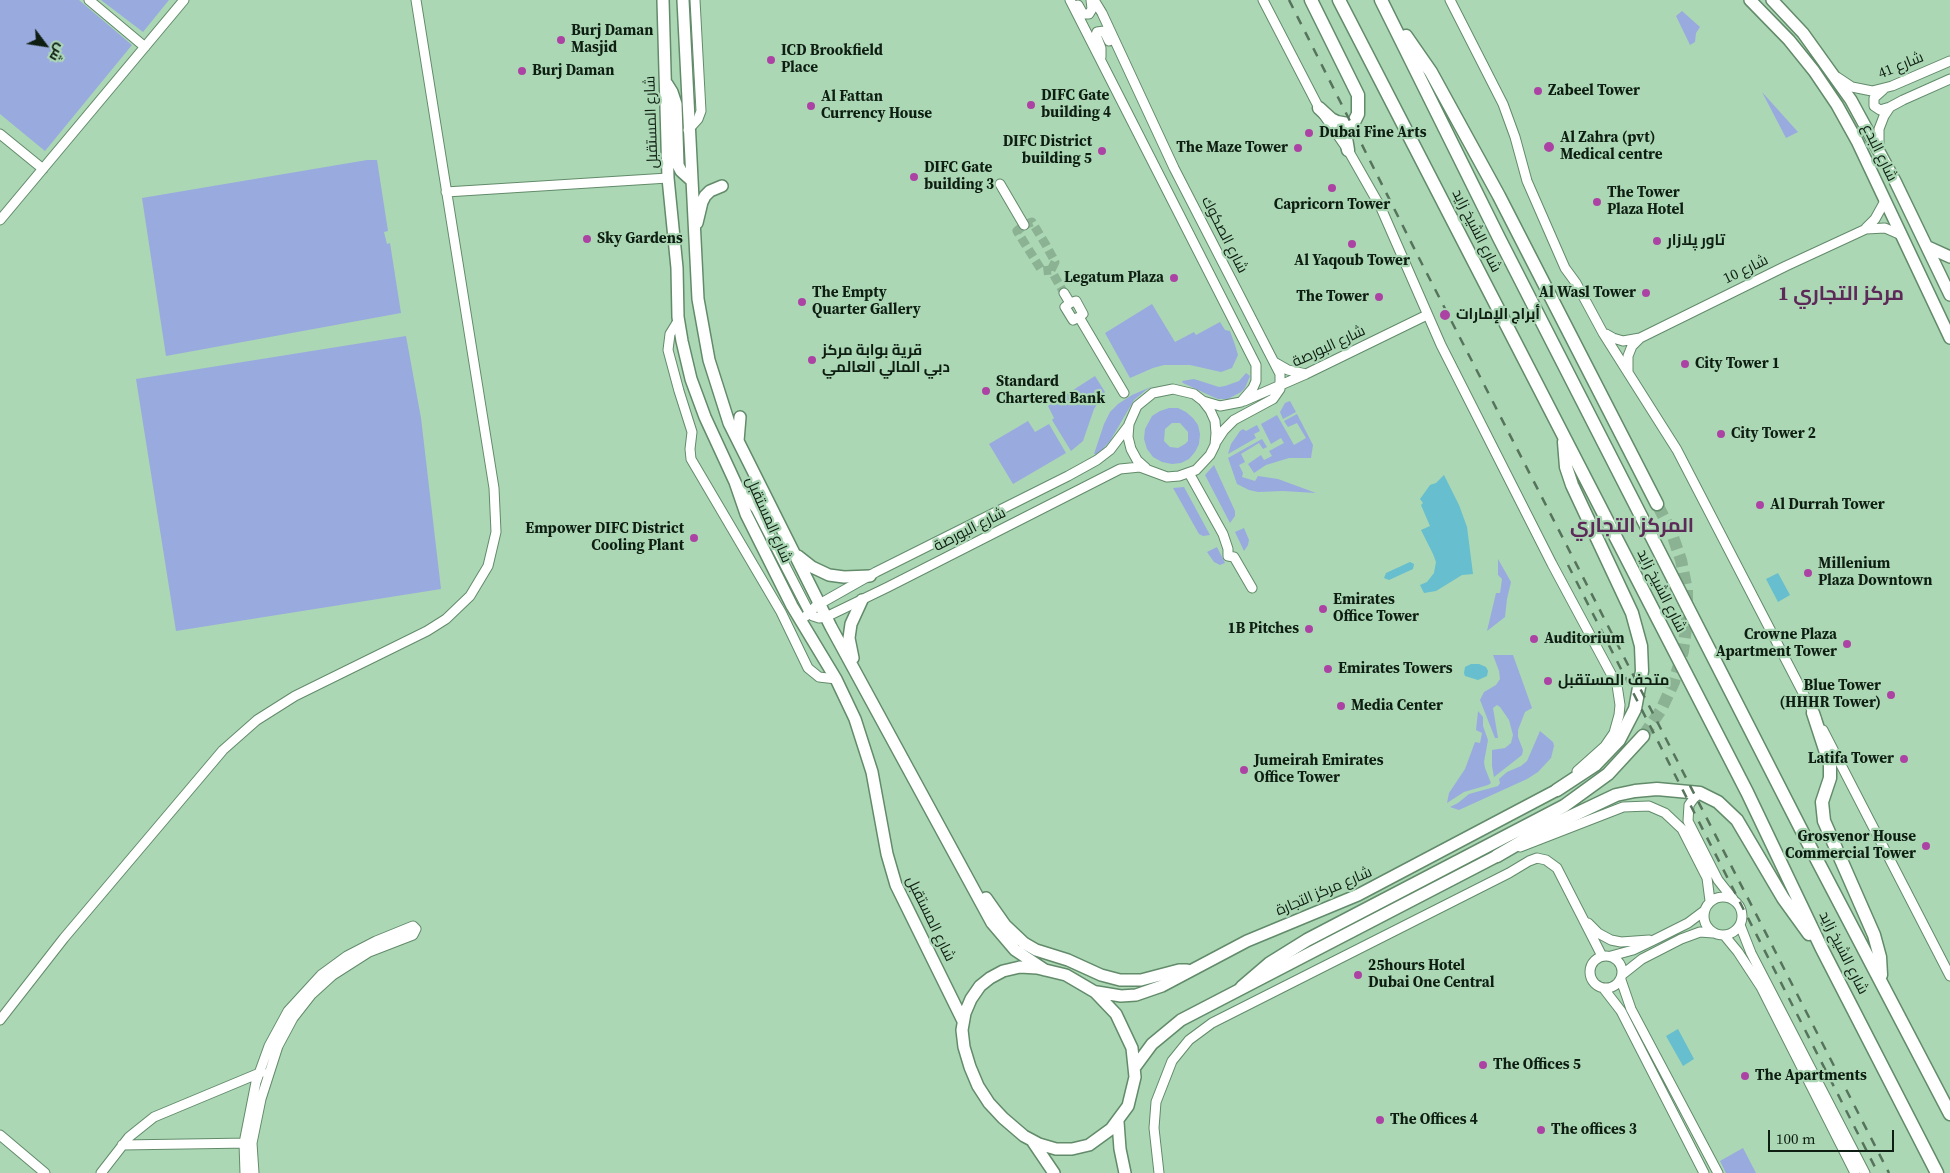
<!DOCTYPE html>
<meta charset="utf-8">
<style>
body{margin:0}
#map{position:relative;width:1950px;height:1173px;overflow:hidden;background:#abd7b4;font-family:"Source Serif 4",Cairo,serif}
canvas{display:block}
.north{position:absolute;left:20px;top:20px;width:50px;height:50px;-webkit-text-stroke:4px #abd7b4;paint-order:stroke;rotate:121deg;font-size:14px;font-weight:700;line-height:20px;text-align:center;color:#0e1e12}
.north::after{content:'';display:block;margin:auto;width:18px;height:22px;background:#0e1e12;clip-path:polygon(50% 0,100% 100%,50% 72%,0 100%)}
.scale{position:absolute;left:1768px;top:1130px;width:126px;height:22px;box-sizing:border-box;border:2px solid #0e1e12;border-top:0;padding-left:6px;font-size:15px;line-height:18px;white-space:nowrap;color:#0e1e12;-webkit-text-stroke:4px #abd7b4;paint-order:stroke}
</style>
<div id="map">
<canvas width="1950" height="1173"></canvas>
<div class="north">ش</div>
<div class="scale">100 m</div>
</div>
<script>
const context = document.querySelector('canvas').getContext('2d');
context.lineJoin = 'round';
function paint(path, color) { context.fillStyle = color; context.fill(path, 'evenodd'); }
const shape = rows => new Path2D(rows.map(r => 'M' + r).join(''));
function strokePath(path, color, width, dash) { context.strokeStyle = color; context.lineWidth = width; context.lineCap = dash ? 'butt' : 'round'; context.setLineDash(dash || []); context.stroke(path); }
function write(font, color, halo, rows, align = 'center') {
  context.font = font + ' "Source Serif 4",Cairo,serif'; context.lineWidth = 4.5; context.setLineDash([]); context.textBaseline = 'middle'; context.strokeStyle = halo; context.fillStyle = color; for (const [text, x, y, turn = 0] of rows) {
    context.save(); context.translate(x, y); context.rotate((+turn || 0) * Math.PI / 180); context.textAlign = isNaN(turn) ? turn : align; if (halo) context.strokeText(text, 0, 0); context.fillText(text, 0, 0); context.restore();
  }
}
paint(shape([
 [0,0,79,0,132,45,45,151,0,114],
 [101,0,169,0,143,32],
 [1682,11,1700,27,1696,33,1695,42,1690,45,1676,16],
 [1762,92,1798,132,1786,138],
 [367,160,377,160,388,231,384,232,387,244,390,243,401,313,166,356,142,198],
 [1152,304,1175,342,1194,332,1196,335,1220,322,1225,330,1230,331,1235,345,1238,355,1232,368,1221,372,1190,365,1164,365,1153,368,1130,378,1105,333],
 [406,336,421,418,441,589,176,631,136,379],
 [1246,373,1250,376,1245,388,1241,392,1228,399,1218,399,1211,396,1183,383,1182,381,1194,379,1219,387,1225,386,1239,381],
 [1095,376,1105,392,1094,409,1083,441,1071,451,1052,420,1054,418,1048,406],
 [1153,386,1146,390,1134,400,1110,441,1098,454,1094,454,1104,424,1110,412,1118,404,1132,395],
 [1290,401,1296,412,1283,419,1280,412,1285,403],
 [1169,408,1178,408,1186,412,1193,418,1198,425,1200,434,1199,444,1195,452,1189,459,1181,463,1172,464,1162,462,1153,457,1147,449,1144,439,1145,429,1152,416,1160,411],
 [1172,423,1180,423,1188,432,1188,441,1185,444,1178,448,1170,447,1164,441,1165,429],
 [1297,414,1313,445,1311,458,1289,458,1266,465,1254,473,1248,464,1261,455,1264,460,1272,456,1269,451,1284,443,1281,438,1271,444,1261,424,1277,415,1294,445,1306,438,1297,423,1288,427,1284,421],
 [1028,421,1035,432,1049,424,1066,453,1013,484,989,444],
 [1257,425,1260,431,1254,434,1256,438,1228,454,1231,444,1240,431,1243,429,1246,431],
 [1262,439,1267,447,1263,449,1259,443,1241,454,1245,462,1239,465,1243,473,1242,477,1255,481,1258,476,1278,479,1316,493,1283,491,1258,492,1249,490,1237,484,1228,458],
 [1214,465,1235,511,1235,516,1230,523,1205,475],
 [1184,487,1210,535,1203,536,1199,534,1173,488],
 [1244,528,1249,540,1248,545,1244,551,1235,532],
 [1217,547,1225,563,1220,565,1214,562,1207,552],
 [1498,559,1511,582,1507,599,1505,617,1487,631,1496,593,1500,593,1502,579,1498,575],
 [1493,655,1513,655,1532,708,1525,712,1518,730,1518,737,1523,750,1522,755,1494,777,1492,766,1492,750,1505,748,1511,743,1513,735,1509,720,1500,707,1497,705,1493,708,1498,738,1495,738,1480,700,1484,692,1496,685,1500,679,1499,671],
 [1478,711,1483,717,1483,726,1488,740,1484,762,1485,768,1491,783,1488,785,1464,792,1447,803,1449,793,1465,769,1475,742,1480,743,1482,733,1476,730],
 [1540,731,1553,742,1554,746,1551,758,1538,772,1527,779,1459,810,1450,807,1458,803,1469,794,1498,786,1500,783,1499,779,1507,772,1521,766,1527,761],
 [1743,1148,1756,1173,1726,1173,1720,1161]
]), '#99aadf');
paint(shape([
 [1444,475,1459,505,1467,527,1473,574,1462,575,1436,591,1424,593,1420,585,1427,582,1434,573,1436,562,1433,554,1421,530,1430,526,1421,505,1423,503,1420,499,1430,485,1436,483],
 [1410,562,1414,564,1413,569,1389,580,1384,578,1386,573],
 [1778,573,1790,595,1778,602,1766,579],
 [1471,664,1479,664,1486,667,1488,671,1487,676,1478,680,1465,676,1464,673,1465,667],
 [1678,1029,1694,1059,1683,1066,1666,1036]
]), '#66bece');
strokePath(shape([
 [1051,270,1055,262,1046,245,1032,222,1024,225,1017,231,1042,271,1051,270,1064,293]
]), '#8cb294', 9, [9, 4.5]);
strokePath(shape([
 [1643,736,1661,710,1674,682,1683,651,1687,621,1687,590,1681,560,1671,531,1657,504]
]), '#8cb294', 12, [12, 6]);
const minor = shape([
 [89,0,145,47],
 [1070,0,1256,365,1256,381,1253,388,1241,402,1220,406,1203,401],
 [1094,0,1102,13,1174,168,1280,374,1280,389,1273,399,1234,420,1224,430,1216,442],
 [1263,0,1319,108,1348,150,1381,208,1441,345,1552,564,1617,685,1620,705,1619,715,1614,733,1605,746,1577,771],
 [1450,0,1503,104,1515,137,1527,181,1565,268,1576,283,1603,333,1677,450,1816,718],
 [1078,5,1083,14,1089,14,1092,9,1091,0],
 [1101,57,1101,48,1096,35,1097,32,1104,31,1109,41],
 [1837,77,1852,87,1872,91,1892,86,1950,61],
 [1883,90,1874,98,1874,106,1880,110,1890,107],
 [688,130,698,119,701,111,695,0],
 [0,134,43,169],
 [1879,149,1879,129,1884,116,1890,107,1903,100,1950,79],
 [1000,184,1024,225],
 [446,192,668,178],
 [0,220,184,0],
 [1866,228,1875,219,1885,201],
 [1064,293,1070,303],
 [1070,303,1065,307,1073,320,1079,317],
 [1070,303,1076,301,1083,314,1079,317],
 [1079,317,1124,393],
 [678,321,670,334,668,350,679,391,692,432,690,449,691,459,781,612,808,668,819,677,836,679],
 [1606,334,1613,338,1623,341,1640,338,1786,266,1866,229,1885,228,1901,235],
 [1274,362,1288,370,1306,374],
 [1628,371,1628,356,1632,346,1640,338],
 [1244,401,1306,374,1427,315],
 [1189,473,1223,534,1228,549,1228,556,1234,557,1252,588],
 [736,483,756,509,809,612,813,616,819,618,826,617,888,587,1120,469,1140,467,1167,477,1179,476,1196,470,1210,455,1215,445,1216,433,1215,421,1210,410,1203,401,1194,394,1173,389,1153,393,1137,406,1129,424,1128,437,1131,449,1137,460,1146,468],
 [806,616,816,606,876,572,1068,476,1097,460,1110,450,1129,425],
 [1823,730,1950,976],
 [1700,793,1694,798,1689,805,1688,821,1718,880,1733,899],
 [1520,847,1623,807,1649,806,1665,813,1682,829,1707,878,1710,901],
 '1704 916a19 19 0 1 1 38 0a19 19 0 1 1-38 0Z',
 [1588,923,1598,933,1611,940,1621,942,1649,940],
 [1740,925,1751,953,1865,1173],
 [1724,935,1738,952,1761,987,1855,1173],
 '1590 972a16 16 0 1 1 32 0a16 16 0 1 1-32 0Z',
 [1611,956,1633,950,1656,939,1688,923,1704,911],
 [1623,974,1642,959,1681,939,1700,932,1713,933],
 [1621,980,1631,1009,1718,1173],
 [1604,989,1621,1011,1704,1173],
 [0,1020,64,938,223,750,257,720,295,696,427,631,446,619,470,596,488,566,496,532,494,488,416,0],
 [0,1135,45,1173],
 [122,1145,249,1143],
 [101,1173,129,1137,154,1117,262,1072],
 [245,1173,244,1143,256,1082,269,1046,288,1011,321,975,347,956,376,941,413,926,416,929,413,935,369,952,333,975,311,995,293,1018,278,1046,261,1099,252,1143,254,1173],
 [1159,1173,1154,1128,1156,1102,1172,1061,1189,1040,1212,1023,1509,873,1529,861,1537,858,1546,860,1557,868,1602,956]
]);
const major = shape([
 [663,0,668,178,677,268,678,317,682,341,691,379,705,417,735,482,746,514,792,606,836,679,855,719,872,772,887,854,896,885,963,1021],
 [683,0,698,299,709,360,729,423,831,627,992,923,1015,950,1045,970],
 [1750,0,1789,40,1814,71,1837,105,1857,141,1950,338],
 [1772,0,1803,33,1851,100,1895,181,1950,295],
 [667,84,672,92,676,104,678,165,681,171,691,180],
 [697,223,702,202,705,196,710,191,722,186],
 [1928,247,1950,257],
 [738,441,740,417],
 [798,556,812,567,829,575,844,577,870,576],
 [853,658,849,638,851,624,862,600],
 [986,898,1005,925,1024,943,1036,950,1068,960,1101,975,1120,980,1141,980,1179,970,1187,970],
 [1020,967,1037,968,1066,975,1095,992,1116,1014,1132,1048,1135,1077,1128,1106,1111,1129,1089,1145,1072,1149,1056,1149,1039,1144,1024,1136,1003,1118,989,1103,978,1086,970,1067,964,1047,962,1030,965,1013,971,999,980,986,990,978,1003,971,1020,967],
 [1097,992,1121,996,1136,995,1162,986,1247,941,1358,895,1557,790],
 [1135,1067,1152,1044,1181,1020,1497,856],
 [1118,1122,1120,1149,1125,1173],
 [1033,1142,1054,1173]
]);
const highway = shape([
 [1311,0,1358,95,1358,114,1346,138,1348,150],
 [1339,0,1747,792,1821,947,1937,1173],
 [1381,0,1499,238,1805,837,1950,1114],
 [1406,36,1431,72,1499,196,1657,504],
 [1319,108,1331,119,1337,122,1353,125],
 [1813,713,1830,765,1830,778,1822,802,1824,821,1874,935,1880,957,1881,975],
 [1557,790,1595,765,1619,740,1635,709,1642,671,1641,646,1632,613,1572,485,1566,467,1564,442],
 [1497,856,1540,831,1616,795,1635,791,1657,789,1700,793,1718,802,1737,820,1783,898,1809,934],
 [1242,987,1270,963,1307,940,1564,806,1608,774,1643,736]
]);
strokePath(minor, '#628b6a', 11);
strokePath(major, '#628b6a', 14);
strokePath(highway, '#628b6a', 15);
strokePath(minor, '#fff', 9);
strokePath(major, '#fff', 11);
strokePath(highway, '#fff', 12);
strokePath(shape([
 [1289,0,1419,258,1889,1173],
 [1568,565,1878,1173]
]), '#56735c', 2.5, [9, 9]);
for (const [x, y, r, color] of [
 [561,40,5,"#ac43a4"],
 [771,60,5,"#ac43a4"],
 [522,71,5,"#ac43a4"],
 [1538,91,5,"#ac43a4"],
 [1031,105,5,"#ac43a4"],
 [811,106,5,"#ac43a4"],
 [1309,133,5,"#ac43a4"],
 [1549,147,6,"#ac43a4"],
 [1298,148,5,"#ac43a4"],
 [1102,151,5,"#ac43a4"],
 [914,177,5,"#ac43a4"],
 [1332,188,5,"#ac43a4"],
 [1597,202,5,"#ac43a4"],
 [587,239,5,"#ac43a4"],
 [1657,241,5,"#ac43a4"],
 [1352,244,5,"#ac43a4"],
 [1174,278,5,"#ac43a4"],
 [1646,293,5,"#ac43a4"],
 [1379,297,5,"#ac43a4"],
 [802,302,5,"#ac43a4"],
 [1445,315,6,"#ac43a4"],
 [812,360,5,"#ac43a4"],
 [1685,364,5,"#ac43a4"],
 [986,391,5,"#ac43a4"],
 [1721,434,5,"#ac43a4"],
 [1760,505,5,"#ac43a4"],
 [694,538,5,"#ac43a4"],
 [1808,573,5,"#ac43a4"],
 [1323,609,5,"#ac43a4"],
 [1309,629,5,"#ac43a4"],
 [1534,639,5,"#ac43a4"],
 [1847,644,5,"#ac43a4"],
 [1328,669,5,"#ac43a4"],
 [1548,681,5,"#ac43a4"],
 [1891,695,5,"#ac43a4"],
 [1341,706,5,"#ac43a4"],
 [1904,759,5,"#ac43a4"],
 [1244,770,5,"#ac43a4"],
 [1926,846,5,"#ac43a4"],
 [1358,975,5,"#ac43a4"],
 [1483,1065,5,"#ac43a4"],
 [1745,1076,5,"#ac43a4"],
 [1380,1120,5,"#ac43a4"],
 [1541,1130,5,"#ac43a4"]
]) { const dot = new Path2D(); dot.arc(x, y, r, 0, 2 * Math.PI); context.fillStyle = color; context.fill(dot); strokePath(dot, '#abd7b4', 2); }
write('bold 15px', '#0e1e12', '#abd7b4', [
 ["Burj Daman",571,31],
 ["Masjid",571,48],
 ["ICD Brookfield",781,51],
 ["Place",781,68],
 ["Burj Daman",532,71],
 ["Zabeel Tower",1548,91],
 ["DIFC Gate",1041,96],
 ["building 4",1041,113],
 ["Al Fattan",821,97],
 ["Currency House",821,114],
 ["Dubai Fine Arts",1319,133],
 ["Al Zahra (pvt)",1560,138],
 ["Medical centre",1560,155],
 ["DIFC District",1092,142,"right"],
 ["building 5",1092,159,"right"],
 ["The Maze Tower",1288,148,"right"],
 ["DIFC Gate",924,168],
 ["building 3",924,185],
 ["The Tower",1607,193],
 ["Plaza Hotel",1607,210],
 ["Capricorn Tower",1332,205,"center"],
 ["Sky Gardens",597,239],
 ["تاور پلازار",1667,241],
 ["Al Yaqoub Tower",1352,261,"center"],
 ["Legatum Plaza",1164,278,"right"],
 ["The Empty",812,293],
 ["Quarter Gallery",812,310],
 ["Al Wasl Tower",1636,293,"right"],
 ["The Tower",1369,297,"right"],
 ["أبراج الإمارات",1456,315],
 ["قرية بوابة مركز",822,351],
 ["دبي المالي العالمي",822,368],
 ["City Tower 1",1695,364],
 ["Standard",996,382],
 ["Chartered Bank",996,399],
 ["City Tower 2",1731,434],
 ["Al Durrah Tower",1770,505],
 ["Empower DIFC District",684,529,"right"],
 ["Cooling Plant",684,546,"right"],
 ["Millenium",1818,564],
 ["Plaza Downtown",1818,581],
 ["Emirates",1333,600],
 ["Office Tower",1333,617],
 ["1B Pitches",1299,629,"right"],
 ["Crowne Plaza",1837,635,"right"],
 ["Apartment Tower",1837,652,"right"],
 ["Auditorium",1544,639],
 ["Emirates Towers",1338,669],
 ["متحف المستقبل",1558,681],
 ["Blue Tower",1881,686,"right"],
 ["(HHHR Tower)",1881,703,"right"],
 ["Media Center",1351,706],
 ["Latifa Tower",1894,759,"right"],
 ["Jumeirah Emirates",1254,761],
 ["Office Tower",1254,778],
 ["Grosvenor House",1916,837,"right"],
 ["Commercial Tower",1916,854,"right"],
 ["25hours Hotel",1368,966],
 ["Dubai One Central",1368,983],
 ["The Offices 5",1493,1065],
 ["The Apartments",1755,1076],
 ["The Offices 4",1390,1120],
 ["The offices 3",1551,1130]
], 'left');
write('15px', '#0e1e12', '#abd7b4', [
 ["شارع 41",1901,66,-22],
 ["شارع المستقبل",652,122,-92],
 ["شارع البدع",1879,153,64],
 ["شارع الشيخ زايد",1476,231,63],
 ["شارع الصكوك",1224,235,63],
 ["شارع 10",1746,270,-26],
 ["شارع البورصة",1329,347,-25],
 ["شارع المستقبل",768,520,66],
 ["شارع البورصة",970,530,-27],
 ["شارع الشيخ زايد",1661,591,63],
 ["شارع مركز التجارة",1324,892,-23],
 ["شارع المستقبل",930,919,64],
 ["شارع الشيخ زايد",1843,953,63]
]);
write('bold 20px', '#5c2958', '#abd7b4', [
 ["مركز التجاري 1",1841,295],
 ["المركز التجاري",1632,527]
]);
</script>
